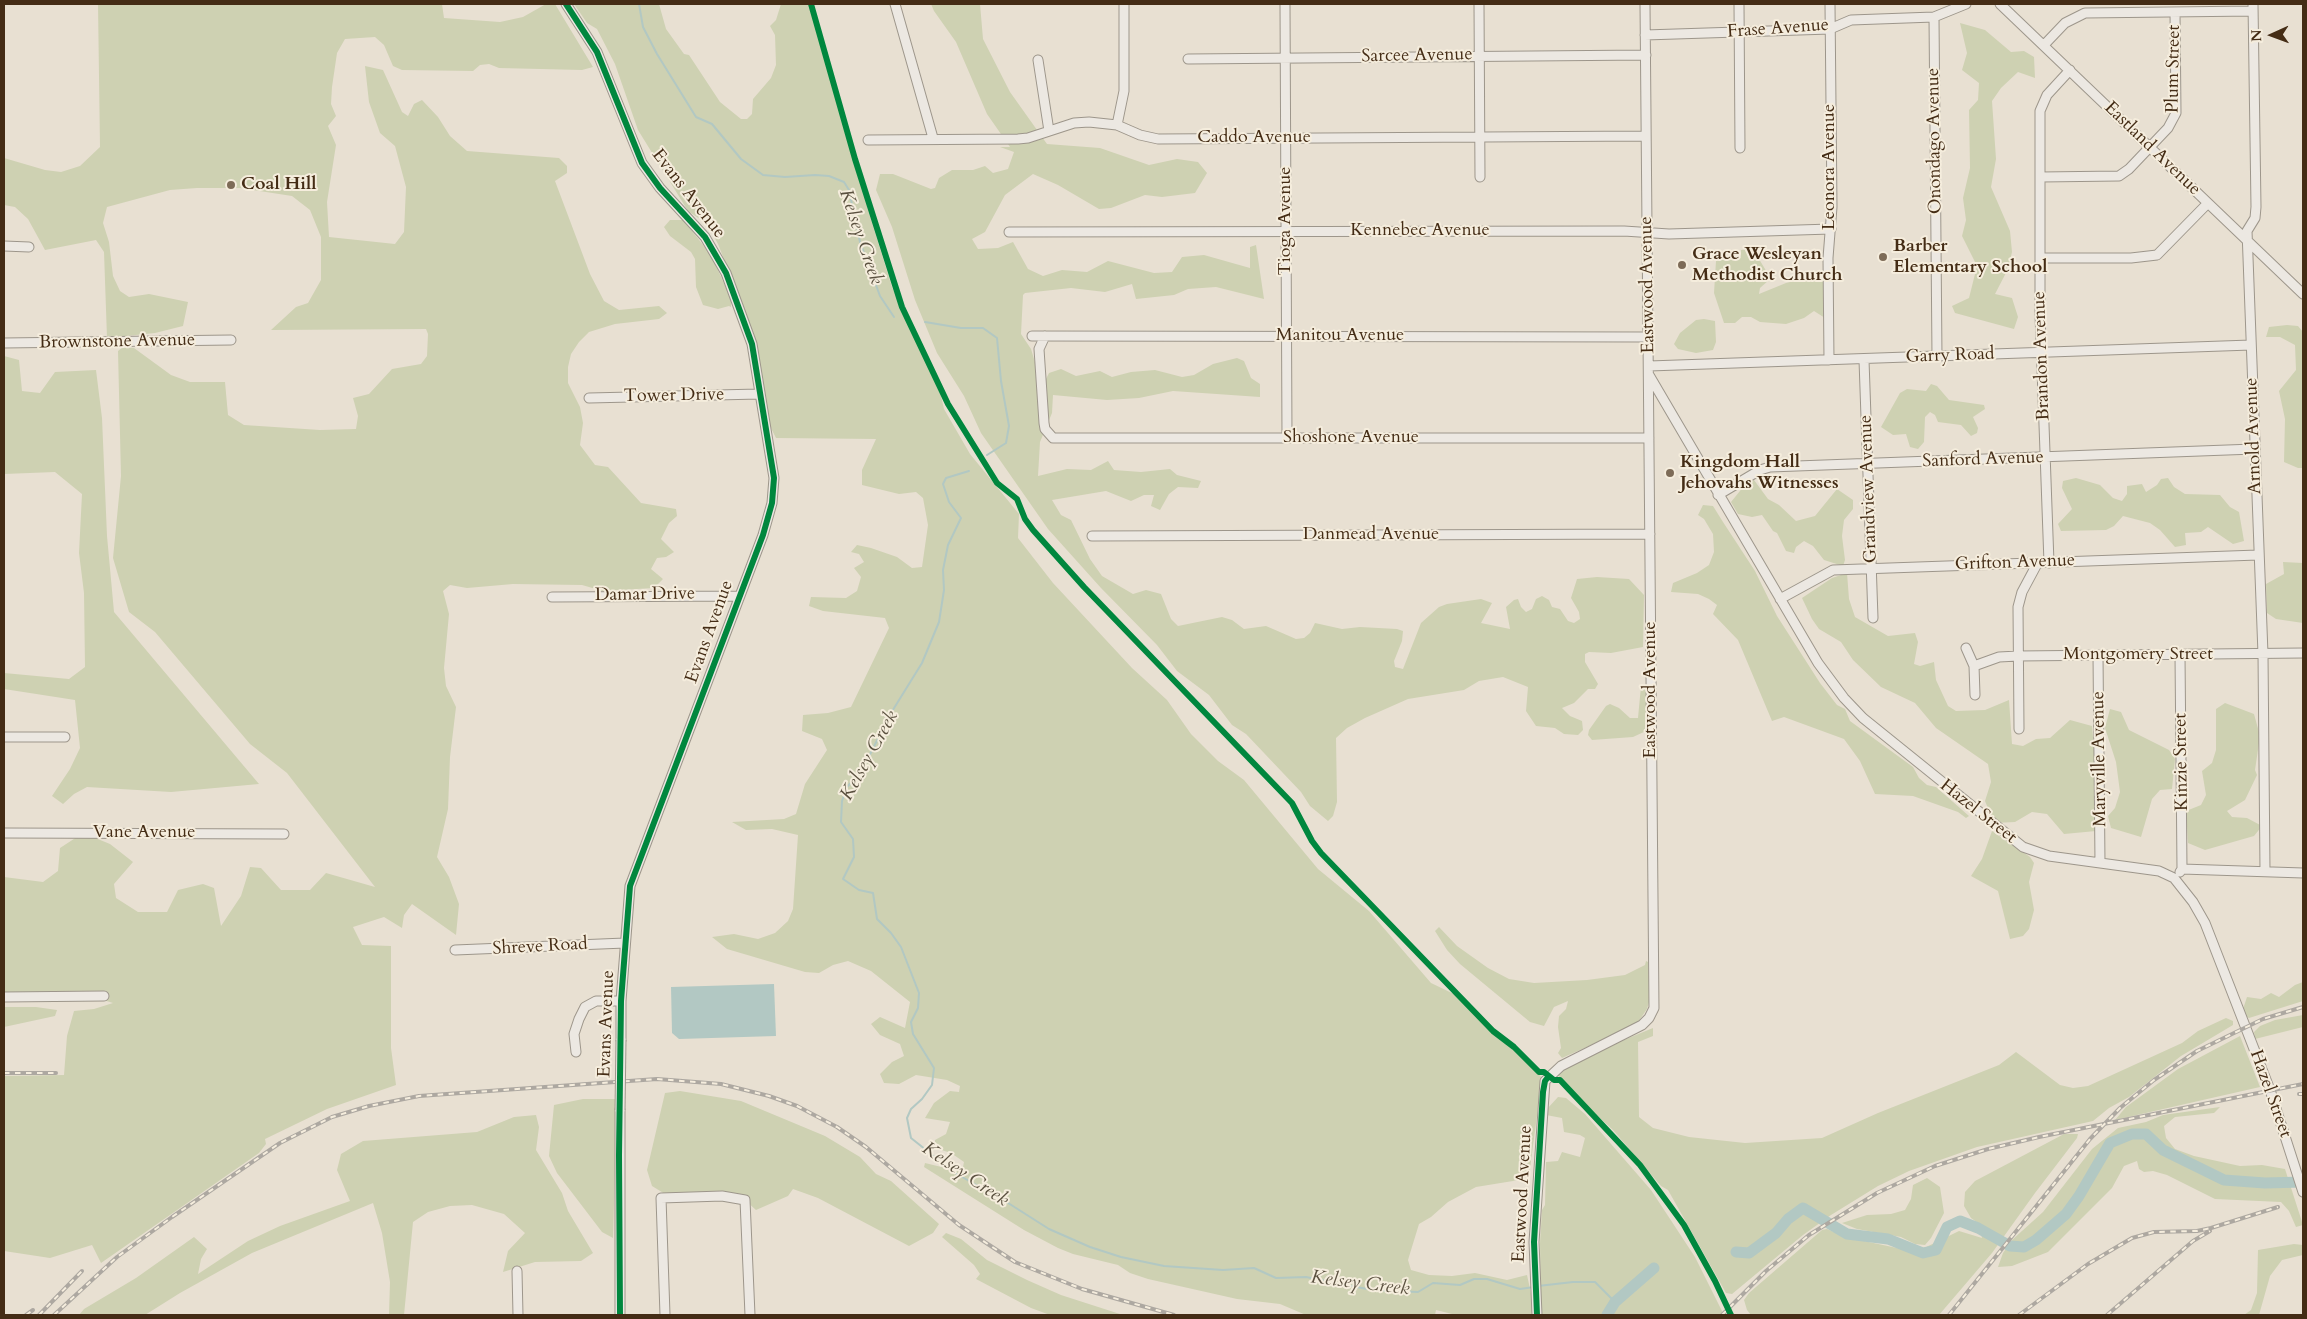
<!DOCTYPE html>
<style>
body{margin:0}
#map{position:relative;width:2307px;height:1319px;overflow:hidden;background:#e8e0d2;font-family:Cardo,serif}
canvas{display:block}
.frame{position:absolute;inset:0;border:5px solid #442c15;pointer-events:none}
.north{position:absolute;left:2247px;top:10px;width:50px;height:50px;-webkit-text-stroke:4px #f5eddd;paint-order:stroke;rotate:268deg;font-size:14px;font-weight:700;line-height:20px;text-align:center;color:#442c15}
.north::after{content:'';display:block;margin:auto;width:18px;height:22px;background:#442c15;clip-path:polygon(50% 0,100% 100%,50% 72%,0 100%)}
</style>
<div id="map">
<canvas width="2307" height="1319"></canvas>
<div class="frame"></div>
<div class="north">N</div>
</div>
<script>
const context = document.querySelector('canvas').getContext('2d');
context.lineJoin = 'round';
function paint(path, color) { context.fillStyle = color; context.fill(path, 'evenodd'); }
const shape = rows => new Path2D(rows.map(r => 'M' + r).join(''));
function strokePath(path, color, width, dash) { context.strokeStyle = color; context.lineWidth = width; context.lineCap = dash ? 'butt' : 'round'; context.setLineDash(dash || []); context.stroke(path); }
function write(font, color, halo, rows, align = 'center') {
  context.font = font + ' Cardo,serif'; context.lineWidth = 4; context.setLineDash([]); context.textBaseline = 'middle'; context.strokeStyle = halo; context.fillStyle = color; for (const [text, x, y, turn = 0] of rows) {
    context.save(); context.translate(x, y); context.rotate((+turn || 0) * Math.PI / 180); context.textAlign = isNaN(turn) ? turn : align; if (halo) context.strokeText(text, 0, 0); context.fillText(text, 0, 0); context.restore();
  }
}
paint(shape([
 [98,4,442,4,444,18,500,22,523,17,546,4,555,4,593,67,582,70,499,68,489,64,480,65,473,71,402,70,393,66,384,45,375,37,345,39,337,53,332,87,331,104,336,116,328,126,336,145,327,202,329,237,395,244,404,232,406,187,395,146,380,133,369,102,365,66,383,70,402,112,408,116,414,104,422,100,438,117,450,136,467,151,559,158,567,166,567,173,555,181,590,274,604,301,619,310,659,306,667,313,659,319,615,324,589,332,579,342,571,354,568,367,568,383,580,407,583,423,580,445,595,465,608,467,641,503,676,509,677,516,669,523,661,539,674,552,666,557,657,558,651,569,663,579,654,588,603,591,582,585,513,584,467,588,450,585,443,591,449,614,444,668,446,686,456,707,450,757,448,809,437,857,449,877,459,904,456,935,412,904,404,915,402,928,384,917,353,927,362,945,391,946,391,1048,396,1085,327,1109,265,1139,266,1144,259,1153,101,1263,92,1245,50,1258,4,1251,4,1076,64,1075,67,1036,74,1011,94,1009,113,1003,81,993,4,994,4,877,43,882,58,871,60,848,83,833,110,844,133,862,114,884,116,898,138,912,167,912,178,890,203,884,214,888,221,926,241,896,250,867,261,868,281,890,310,890,326,873,375,887,287,773,250,744,155,632,129,612,113,558,121,476,118,351,123,347,134,348,171,375,190,382,225,382,228,415,244,425,320,430,356,429,358,416,353,398,369,394,392,369,421,364,427,356,428,334,426,329,271,330,296,307,308,303,321,280,321,237,310,210,292,196,240,188,197,188,170,190,107,207,103,223,109,242,113,276,120,291,129,297,149,294,188,302,183,326,155,333,107,338,104,252,96,240,45,250,28,219,15,207,4,205,4,158,45,170,61,172,80,166,100,147],
 [574,4,659,4,666,29,684,54,689,55,720,102,741,119,747,119,752,114,753,99,771,78,776,65,775,35,770,26,776,20,781,4,810,4,856,169,860,182,864,188,868,210,892,287,941,396,944,409,970,454,1019,514,1018,538,1053,583,1132,668,1167,700,1191,734,1218,761,1244,780,1318,869,1369,911,1431,983,1456,995,1493,1034,1529,1062,1542,1078,1529,1176,1513,1181,1476,1187,1448,1202,1431,1217,1419,1224,1408,1260,1411,1270,1429,1275,1452,1276,1475,1273,1507,1280,1527,1275,1532,1298,1532,1315,1456,1315,1436,1310,1435,1315,1306,1315,1280,1304,1237,1299,1148,1279,1130,1273,1118,1265,1073,1254,1058,1248,1024,1230,924,1167,925,1163,962,1172,964,1162,951,1153,935,1148,935,1140,946,1134,950,1122,925,1118,934,1103,950,1091,959,1092,960,1086,947,1080,916,1075,899,1084,884,1083,880,1074,892,1062,904,1056,900,1044,880,1035,871,1024,880,1017,905,1028,910,1002,871,971,848,961,833,965,819,973,805,972,727,949,712,937,734,934,758,939,775,933,788,921,793,909,798,835,772,829,746,830,732,822,784,819,796,814,805,784,827,750,822,739,802,731,803,715,828,713,851,707,889,628,885,618,823,611,809,606,811,597,846,598,857,591,861,577,854,568,864,562,859,554,851,552,857,545,871,548,897,557,912,568,922,567,928,525,923,498,916,492,899,494,862,485,862,470,876,439,776,438,770,426,762,379,743,307,718,244,707,224,688,211,638,130,615,64,597,29,587,23],
 [931,4,980,4,983,39,1010,92,1047,144,1100,148,1149,165,1177,159,1198,162,1207,173,1195,193,1162,197,1145,195,1111,208,1099,209,1058,185,1033,174,1005,195,985,232,972,239,978,249,998,248,1013,242,1028,269,1043,276,1062,270,1087,272,1108,261,1154,273,1172,272,1182,257,1204,255,1250,268,1250,247,1256,245,1264,299,1216,287,1188,289,1174,295,1136,299,1132,284,1105,292,1071,288,1025,293,1023,295,1021,334,1031,349,1037,369,1045,381,1049,373,1061,369,1076,376,1100,371,1112,377,1131,372,1155,370,1182,377,1194,375,1213,364,1237,358,1244,361,1251,378,1260,384,1260,397,1173,391,1139,398,1107,400,1053,395,1052,413,1040,442,1038,476,1067,469,1091,470,1108,461,1114,470,1141,472,1170,469,1177,475,1201,481,1198,488,1178,487,1169,494,1160,510,1151,506,1154,495,1144,495,1131,501,1106,491,1052,500,1061,515,1071,520,1090,559,1102,576,1133,594,1146,590,1161,594,1171,619,1178,626,1222,617,1232,620,1244,629,1266,626,1296,639,1304,638,1310,633,1315,623,1342,629,1360,627,1397,629,1403,631,1402,641,1394,661,1395,667,1403,669,1421,623,1439,607,1447,604,1481,599,1492,603,1481,623,1510,629,1506,607,1514,600,1518,599,1521,607,1526,612,1532,609,1536,599,1542,596,1549,600,1552,607,1560,609,1568,621,1574,623,1580,619,1579,612,1571,598,1577,579,1597,577,1629,579,1644,595,1643,647,1611,653,1589,652,1585,654,1585,662,1598,684,1595,689,1588,689,1574,703,1562,708,1570,716,1582,721,1583,730,1578,735,1564,734,1555,728,1536,726,1526,711,1528,687,1503,677,1479,681,1464,690,1408,699,1365,718,1347,728,1336,738,1337,802,1333,816,1328,821,1310,806,1301,792,1246,734,1232,725,1209,695,1177,671,1157,645,1101,588,1048,529,981,433,964,396,937,353,915,300,892,227,876,190,880,174,893,174,931,189,935,188,939,178,952,170,973,170,985,166,993,173,1008,169,1014,152,1000,147,1010,147,987,114,956,42,934,11],
 [1960,23,1985,30,2011,52,2024,51,2034,57,2035,78,2018,72,2001,88,1992,101,1996,159,1991,187,2010,231,2012,252,2008,269,1995,294,2012,298,2018,317,2014,329,1955,313,1952,306,1969,298,1977,266,1962,236,1966,220,1963,198,1970,168,1969,110,1978,100,1979,83,1962,70,1967,53],
 [670,220,683,220,704,246,713,259,731,299,731,307,729,306,718,309,703,305,696,287,695,259,691,252,670,236,664,227],
 [1750,249,1756,254,1768,274,1769,280,1760,288,1759,294,1786,283,1810,277,1821,276,1825,288,1825,318,1814,311,1804,318,1786,324,1760,322,1751,317,1742,317,1735,323,1724,323,1714,293,1716,261,1741,256,1741,250],
 [1704,319,1715,321,1716,342,1713,350,1696,353,1678,349,1674,344,1680,333,1696,320],
 [2287,325,2298,326,2303,332,2303,468,2298,468,2284,462,2285,419,2279,391,2296,370,2295,345,2280,337,2266,337,2269,327],
 [4,356,19,360,22,391,40,393,55,372,96,370,102,418,107,536,114,612,259,784,171,792,87,787,74,794,63,804,52,796,70,769,80,748,75,700,4,689,4,673,69,679,85,667,84,593,79,553,82,494,55,472,4,474],
 [1931,384,1937,386,1949,400,1984,405,1985,409,1973,417,1978,428,1977,433,1971,436,1961,425,1938,422,1935,415,1930,412,1925,417,1924,442,1918,449,1910,447,1906,434,1893,435,1881,427,1900,393,1907,389,1926,391],
 [2076,478,2100,485,2113,498,2122,501,2127,494,2127,486,2142,484,2146,492,2157,485,2161,479,2168,478,2174,487,2185,494,2220,495,2230,507,2239,512,2244,541,2233,544,2208,527,2201,532,2185,533,2186,545,2175,547,2160,530,2150,523,2123,516,2114,526,2106,530,2061,531,2058,524,2072,509,2062,488,2063,481],
 [1754,480,1768,499,1779,505,1796,521,1815,516,1837,489,1853,500,1853,509,1844,520,1842,536,1845,560,1843,566,1824,560,1813,546,1804,541,1796,547,1794,553,1786,551,1777,533,1773,531,1762,515,1752,517,1738,514,1731,502,1748,481],
 [1703,505,1713,506,1723,522,1755,571,1777,616,1820,683,1837,705,1845,709,1850,721,1913,767,1919,778,1927,785,1936,787,1969,816,1966,818,1958,812,1913,796,1875,794,1860,761,1844,739,1784,717,1772,721,1738,640,1713,614,1717,605,1709,599,1698,594,1671,592,1673,583,1697,573,1709,565,1714,552,1713,534,1704,519,1698,515],
 [2283,562,2303,563,2303,623,2276,619,2267,613,2266,584,2284,574],
 [1847,573,1849,599,1855,617,1888,636,1915,633,1918,642,1914,664,1920,666,1934,662,1936,680,1948,706,1956,711,1985,710,2009,700,2012,744,2023,746,2036,739,2050,738,2070,720,2092,726,2096,768,2096,831,2064,834,2047,814,2032,812,2015,822,1994,823,1985,801,1991,782,1988,764,1936,728,1915,703,1881,687,1853,660,1841,642,1819,629,1812,619,1802,598,1832,578],
 [1641,686,1647,686,1648,691,1646,731,1633,737,1592,740,1588,735,1589,730,1606,706,1610,704,1619,708,1630,718,1638,718],
 [2225,703,2254,714,2260,736,2255,770,2257,775,2245,800,2227,811,2232,817,2247,818,2262,826,2254,836,2205,850,2188,843,2186,811,2201,805,2206,795,2202,771,2212,763,2216,750,2216,709],
 [2110,709,2121,712,2129,730,2169,750,2175,759,2172,789,2160,790,2152,799,2141,837,2111,828,2108,816,2115,808,2120,792,2116,762,2105,728],
 [1992,831,2030,857,2034,863,2029,882,2034,910,2029,929,2023,936,2010,939,1998,891,1971,876,1982,859],
 [1439,927,1457,946,1488,968,1509,979,1534,983,1587,980,1625,975,1645,965,1646,961,1648,962,1650,999,1647,1009,1636,1025,1562,1058,1558,1053,1561,1048,1558,1027,1559,1016,1566,1009,1568,1001,1554,1007,1544,1026,1530,1022,1460,964,1447,950,1435,931],
 [2303,982,2303,1001,2249,1018,2245,1016,2243,1009,2247,997,2261,999,2271,993,2279,997,2295,985],
 [4,1007,36,1007,57,1010,55,1016,4,1027],
 [2303,1015,2303,1027,2255,1039,2254,1032,2260,1026,2275,1020],
 [2226,1018,2233,1021,2233,1025,2181,1056,2129,1097,2109,1108,2093,1121,1977,1147,1909,1171,1878,1186,1831,1215,1803,1235,1732,1294,1726,1293,1668,1190,1661,1186,1613,1130,1575,1095,1557,1074,1597,1051,1653,1028,1653,1036,1638,1042,1639,1117,1653,1128,1689,1137,1745,1143,1822,1138,1878,1113,1999,1065,2016,1052,2060,1085,2073,1088,2088,1086,2182,1043,2198,1031],
 [2240,1036,2260,1087,2115,1120,2126,1107,2178,1069],
 [680,1091,741,1101,825,1136,860,1157,876,1174,891,1181,939,1224,933,1233,909,1246,818,1198,793,1189,788,1196,756,1210,745,1200,670,1197,652,1186,647,1170,665,1093],
 [1558,1097,1566,1098,1585,1114,1651,1190,1695,1257,1724,1315,1541,1315,1540,1243,1542,1210,1545,1205,1546,1162,1558,1161,1562,1152,1580,1157,1585,1138,1580,1135,1564,1132,1562,1118,1546,1115,1547,1109],
 [583,1099,617,1099,613,1238,602,1232,557,1173,549,1156,554,1105],
 [2220,1107,2214,1113,2175,1117,2164,1126,2166,1138,2175,1149,2194,1156,2240,1166,2262,1165,2285,1169,2303,1225,2296,1227,2289,1211,2281,1202,2215,1199,2167,1175,2153,1171,2144,1172,2139,1169,2137,1161,2124,1166,2112,1188,2048,1252,2012,1266,1998,1267,2003,1253,2012,1240,2043,1212,2092,1149,2118,1128,2146,1122,2163,1115],
 [536,1115,539,1127,536,1150,562,1193,568,1211,593,1253,581,1261,535,1262,503,1272,508,1251,525,1233,504,1214,472,1205,450,1206,428,1212,413,1222,404,1315,389,1315,390,1282,382,1233,373,1203,252,1253,180,1293,145,1315,79,1315,84,1309,136,1278,194,1237,207,1249,201,1259,198,1274,248,1241,280,1226,350,1201,337,1170,341,1154,363,1141,477,1132,514,1117],
 [2064,1134,2078,1134,2077,1138,2035,1193,1992,1253,1939,1315,1751,1315,1747,1310,1744,1300,1749,1293,1822,1230,1827,1229,1845,1237,1916,1252,1959,1231,1982,1238,1978,1223,1971,1218,1964,1206,1965,1192,1975,1181],
 [1927,1178,1940,1187,1944,1213,1931,1238,1925,1245,1915,1244,1901,1237,1857,1229,1842,1223,1867,1215,1891,1214,1905,1210,1911,1199,1913,1185],
 [946,1233,961,1239,987,1260,1027,1280,1061,1295,1123,1315,1050,1315,1031,1308,976,1279,980,1274,974,1265,942,1237],
 [2294,1244,2303,1245,2303,1255,2282,1260,2270,1276,2259,1315,2244,1315,2251,1310,2257,1293,2258,1250]
]), '#ced1b2');
paint(shape([
 [774,984,776,1036,679,1039,672,1033,671,987]
]), '#b2c8c3');
strokePath(shape([
 [639,4,643,27,657,54,696,117,712,124,741,159,763,175,785,177,815,175,829,176,844,182,849,190,860,242,880,296,894,317],
 [925,322,961,328,983,328,997,338,1001,381,1009,426,1006,443,987,455],
 [969,471,946,478,943,484,949,502,961,518,948,545,943,570,944,590,939,622,922,663,891,713,861,772,847,787,842,801,841,822,853,839,854,857,843,879,859,890,873,893,877,919,891,933,901,947,919,993,918,1008,911,1022,913,1034,934,1068,932,1085,922,1099,911,1109,907,1118,911,1138,955,1173,1005,1201,1049,1229,1090,1247,1121,1257,1164,1266,1223,1270,1254,1268,1276,1278,1306,1277,1372,1290,1418,1292,1433,1283,1460,1285,1474,1279,1487,1279,1520,1289,1534,1287],
 [1538,1286,1573,1282,1595,1282,1615,1302]
]), '#b2c8c3', 2);
strokePath(shape([
 [1736,1252,1749,1253,1776,1233,1788,1219,1803,1208,1847,1234,1888,1239,1923,1253,1936,1250,1947,1227,1960,1221,1978,1228,2010,1246,2024,1247,2036,1240,2066,1214,2079,1196,2110,1143,2132,1134,2146,1134,2163,1150,2224,1180,2265,1183,2303,1182],
 [1607,1315,1615,1302,1654,1268]
]), '#b2c8c3', 11);
const minor = shape([
 [566,4,597,52,642,163,660,188,705,237,726,273,752,344,774,478,772,503,763,535,630,886,621,1001,621,1040],
 [895,4,933,138],
 [1285,4,1287,438],
 [1479,4,1480,177],
 [1739,4,1740,148],
 [2000,4,2303,294],
 [2253,4,2256,207,2255,218,2247,231,2263,654,2265,871],
 [1934,17,1937,356],
 [1645,35,1830,29,1851,20,1934,17,1966,4],
 [2044,45,2065,23,2085,13,2253,11],
 [1188,59,1646,55],
 [1038,60,1049,131],
 [1117,125,1124,91,1124,4],
 [868,140,1018,139,1028,138,1074,123,1089,122,1117,125,1140,135,1158,139,1646,136],
 [2041,177,2119,176,2129,169,2168,128,2176,113,2175,12],
 [1009,232,1624,231,1669,234,1831,229],
 [4,246,29,247],
 [2041,258,2131,258,2157,255,2208,203],
 [1032,336,1648,337],
 [1045,336,1039,349,1044,423,1045,429,1053,438,1649,438],
 [4,343,231,340],
 [1829,360,1828,258,1832,207,1830,4],
 [1864,360,1873,618],
 [1649,366,2251,345],
 [1649,375,1818,663,1844,698,1863,718,2023,847,2049,856,2159,871,2174,878,2193,902,2205,923,2270,1090,2303,1192],
 [589,398,759,394],
 [1718,495,1760,470,1770,467,2254,449],
 [1092,536,1650,534],
 [2049,563,2040,314,2040,111,2047,95,2070,70],
 [552,597,739,596],
 [1780,599,1833,570,2258,555],
 [1966,648,1974,666,1975,695],
 [2098,655,2100,863],
 [2180,655,2182,869],
 [1974,666,1999,657,2018,656,2303,653],
 [2019,729,2018,607,2022,592,2037,564],
 [4,737,65,737],
 [4,833,284,834],
 [2180,872,2182,869,2303,873],
 [455,950,625,943],
 [4,997,104,996],
 [576,1052,574,1034,579,1019,585,1007,596,1001,621,1001],
 [620,1110,620,1315],
 [517,1271,518,1315],
 [665,1315,661,1198,722,1196,745,1200,750,1315],
 [1537,1315,1534,1242,1545,1081,1561,1066,1642,1025,1649,1018,1654,1008,1645,4]
]);
strokePath(minor, '#9d968b', 11);
strokePath(minor, '#ece8e2', 9);
const rail = shape([
 [4,1073,56,1073],
 [2299,1094,2303,1094],
 [26,1315,33,1310],
 [39,1315,82,1271],
 [54,1315,117,1257,172,1217,280,1143,332,1117,369,1106,419,1096,657,1079,721,1084,769,1096,797,1106,837,1127,866,1147,959,1225,1015,1262,1082,1289,1174,1315],
 [1722,1315,1766,1271,1809,1235,1877,1193,1935,1166,1988,1149,2039,1137,2303,1084],
 [1949,1315,2090,1139,2120,1108,2154,1080,2197,1051,2263,1019,2303,1007],
 [2019,1315,2088,1264,2132,1238,2154,1232,2197,1231,2211,1228,2278,1207],
 [2107,1315,2193,1241,2210,1231]
]);
strokePath(rail, '#ada8a1', 4);
strokePath(rail, '#f5eddd', 2, [5.5]);
const minorBridge = shape([
 [620,1110,621,1040]
]);
strokePath(minorBridge, '#9d968b', 11, []);
strokePath(minorBridge, '#ece8e2', 9);
strokePath(shape([
 [566,4,597,52,642,163,660,188,705,237,726,273,752,344,774,478,772,503,763,535,630,886,621,1001,619,1155,620,1315],
 [811,4,855,159,902,307,948,404,997,483,1017,499,1025,519,1033,530,1084,587,1292,803,1312,841,1321,853,1493,1031,1514,1047,1539,1072,1544,1072,1554,1080,1560,1080,1640,1165,1684,1225,1715,1281,1731,1315],
 [1537,1315,1534,1242,1543,1092,1545,1081,1549,1076]
]), '#00873e', 6);
for (const [x, y, r, color] of [
 [231,185,5,"#7d6b57"],
 [1883,257,5,"#7d6b57"],
 [1682,265,5,"#7d6b57"],
 [1670,473,5,"#7d6b57"]
]) { const dot = new Path2D(); dot.arc(x, y, r, 0, 2 * Math.PI); context.fillStyle = color; context.fill(dot); strokePath(dot, '#f5eddd', 2); }
write('18px', '#442c15', '#f5eddd', [
 ["Frase Avenue",1778,29,-4],
 ["Sarcee Avenue",1417,56,-1],
 ["Plum Street",2174,69,-89],
 ["Caddo Avenue",1254,138],
 ["Onondago Avenue",1935,141,-91],
 ["Eastland Avenue",2152,149,44],
 ["Leonora Avenue",1830,167,-90],
 ["Evans Avenue",688,194,52],
 ["Tioga Avenue",1286,221,-90],
 ["Kennebec Avenue",1420,231],
 ["Eastwood Avenue",1648,285,-91],
 ["Manitou Avenue",1340,336],
 ["Brownstone Avenue",117,342,-1],
 ["Garry Road",1950,356,-2],
 ["Brandon Avenue",2042,356,-92],
 ["Tower Drive",674,396,-1],
 ["Arnold Avenue",2254,436,-92],
 ["Shoshone Avenue",1351,438],
 ["Sanford Avenue",1983,460,-2],
 ["Grandview Avenue",1869,489,-92],
 ["Danmead Avenue",1371,535],
 ["Grifton Avenue",2015,563,-2],
 ["Damar Drive",645,595,-1],
 ["Evans Avenue",710,632,-70],
 ["Montgomery Street",2138,655],
 ["Eastwood Avenue",1651,690,-90],
 ["Maryville Avenue",2100,759,-91],
 ["Kinzie Street",2182,762,-91],
 ["Hazel Street",1978,812,38],
 ["Vane Avenue",144,833],
 ["Shreve Road",540,947,-3],
 ["Evans Avenue",607,1024,-88],
 ["Hazel Street",2270,1094,70],
 ["Eastwood Avenue",1523,1194,-87]
]);
write('bold 18px', '#442c15', '#f5eddd', [
 ["Coal Hill",241,185],
 ["Barber",1893,247],
 ["Elementary School",1893,268],
 ["Grace Wesleyan",1692,255],
 ["Methodist Church",1692,276],
 ["Kingdom Hall",1680,463],
 ["Jehovahs Witnesses",1680,484]
], 'left');
write('italic 19px', '#5a503f', '#f5eddd', [
 ["Kelsey Creek",860,237,71],
 ["Kelsey Creek",870,756,-61],
 ["Kelsey Creek",965,1175,34],
 ["Kelsey Creek",1360,1284,7]
]);
</script>
